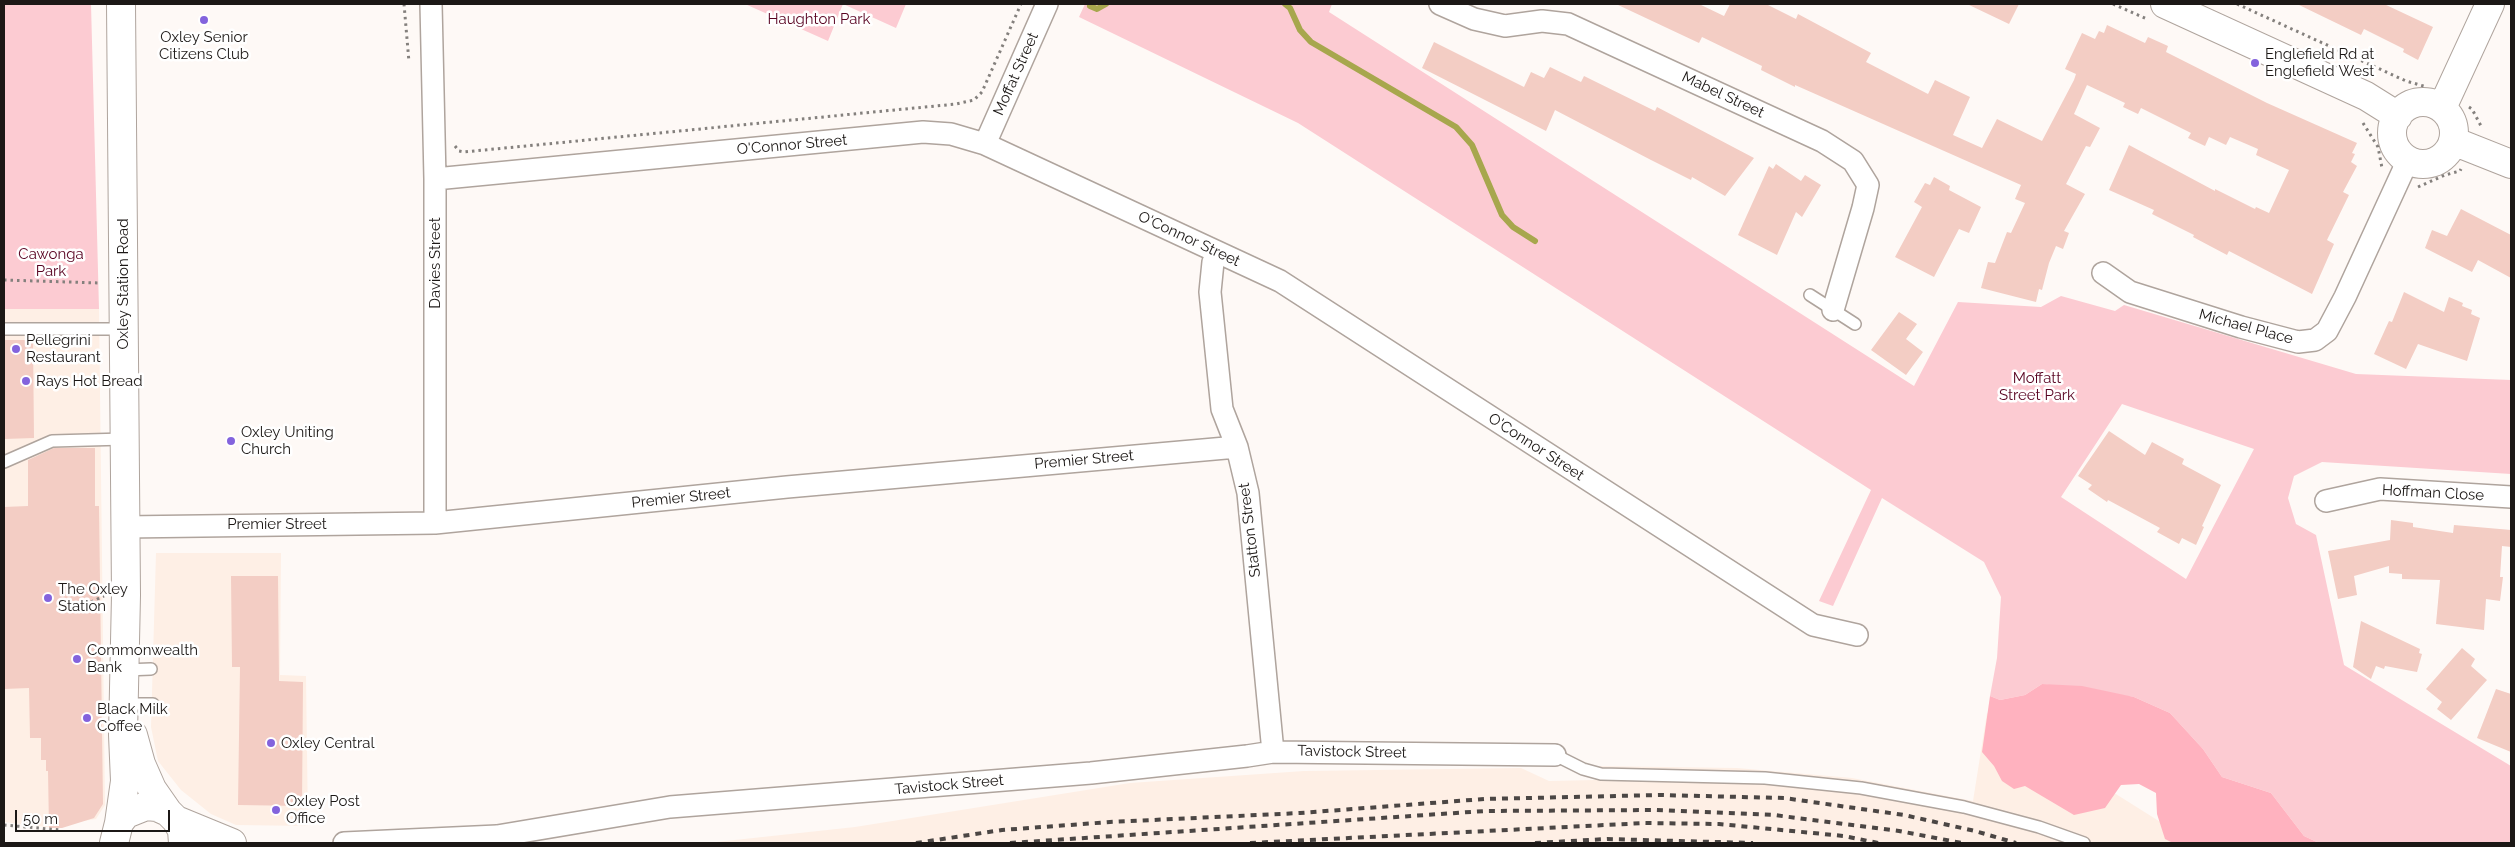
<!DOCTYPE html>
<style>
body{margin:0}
#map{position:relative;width:2515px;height:847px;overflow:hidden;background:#fef9f6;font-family:Raleway,sans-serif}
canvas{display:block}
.frame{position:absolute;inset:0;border:5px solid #1c1816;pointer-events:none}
.scale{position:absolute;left:15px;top:810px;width:155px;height:22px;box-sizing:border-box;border:2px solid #1c1816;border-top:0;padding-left:6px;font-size:15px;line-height:18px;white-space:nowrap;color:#1c1816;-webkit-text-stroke:4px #fff;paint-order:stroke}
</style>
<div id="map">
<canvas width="2515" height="847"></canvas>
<div class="frame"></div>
<div class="scale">50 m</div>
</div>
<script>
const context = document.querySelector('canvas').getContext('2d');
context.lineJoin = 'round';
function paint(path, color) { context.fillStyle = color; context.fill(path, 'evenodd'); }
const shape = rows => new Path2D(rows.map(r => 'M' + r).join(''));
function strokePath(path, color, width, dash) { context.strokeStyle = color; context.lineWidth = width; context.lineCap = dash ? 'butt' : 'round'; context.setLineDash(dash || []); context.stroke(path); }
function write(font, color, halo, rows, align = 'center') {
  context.font = font + ' Raleway,sans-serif'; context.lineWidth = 5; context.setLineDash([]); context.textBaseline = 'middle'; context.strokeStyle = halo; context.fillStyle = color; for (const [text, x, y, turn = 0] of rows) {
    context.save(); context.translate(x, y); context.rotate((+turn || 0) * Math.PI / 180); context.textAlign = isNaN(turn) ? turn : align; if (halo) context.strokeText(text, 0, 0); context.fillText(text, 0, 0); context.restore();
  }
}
paint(shape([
 [4,309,99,309,105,805,96,819,46,827,4,822],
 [156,553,281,553,280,675,306,676,308,826,236,825,211,814,181,790,158,761,151,727],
 [1987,713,2162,823,2216,843,707,843,855,827,1130,783,1304,771,1521,768,1549,781,1595,780,1594,766,1737,768,1852,778,1973,801]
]), '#feefe5');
paint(shape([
 [4,4,91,4,99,309,4,309],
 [745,4,906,4,896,28,843,4,828,41],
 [1085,4,1332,4,1329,12,1914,386,1958,302,2041,307,2061,296,2115,311,2124,305,2356,374,2511,380,2511,474,2322,462,2294,476,2288,498,2296,524,2316,535,2344,665,2511,766,2511,843,2319,843,2304,836,2271,793,2222,777,2203,749,2170,713,2134,697,2042,684,2025,695,2000,700,1990,696,1997,658,2001,597,1984,562,1882,498,1833,606,1819,601,1871,490,1298,123,1079,17],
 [2122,404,2254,449,2186,579,2061,497]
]), '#fccbd2');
paint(shape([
 [2042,684,2082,686,2134,697,2170,713,2203,749,2222,777,2271,793,2304,836,2319,843,2173,843,2165,839,2157,814,2156,793,2139,784,2121,785,2105,808,2074,815,2025,786,2014,789,2002,781,1994,766,1982,752,1990,696,2000,700,2025,695]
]), '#ffb2bf');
strokePath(shape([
 [1285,4,1290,8,1300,30,1311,42,1456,127,1472,145,1502,215,1513,227,1535,241],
 [1090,6,1097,9,1106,4]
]), '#a7a74d', 6);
paint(shape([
 [1616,4,1699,4,1724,16,1730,4,1766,4,1796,19,1798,14,1871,53,1866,62,1928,94,1935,80,1970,97,1953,135,1982,148,1997,119,2042,141,2074,80,2076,74,2065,69,2082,33,2095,39,2099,31,2104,33,2107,25,2145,43,2148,37,2168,46,2166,52,2267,103,2357,143,2352,153,2355,154,2351,162,2357,166,2343,192,2349,195,2327,240,2334,244,2312,294,2229,251,2227,255,2193,237,2194,235,2152,214,2154,210,2109,190,2129,145,2215,191,2215,189,2255,209,2256,207,2269,213,2289,170,2256,155,2258,149,2230,137,2226,145,2209,137,2205,146,2188,138,2191,133,2141,108,2138,114,2123,107,2125,103,2087,85,2074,114,2100,128,2090,147,2086,146,2066,184,2085,194,2064,231,2069,233,2063,249,2056,246,2049,263,2042,290,2039,289,2036,302,1981,288,1988,262,1995,263,2007,232,2011,233,2025,203,2015,199,2021,185,1795,85,1795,87,1761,70,1762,66,1702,37,1699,43],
 [1967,4,2019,4,2009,24],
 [2297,4,2384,4,2433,27,2418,60,2403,52,2404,49,2364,29,2361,35],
 [1434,42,1524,87,1531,72,1544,78,1550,67,1581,82,1584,76,1655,111,1657,107,1754,158,1725,196,1692,177,1691,180,1651,160,1555,110,1546,131,1422,68],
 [1776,164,1801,181,1805,175,1821,185,1802,217,1796,212,1777,255,1738,235,1769,166,1773,169],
 [1934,177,1950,186,1949,190,1981,207,1969,233,1959,229,1934,277,1895,257,1922,207,1914,202,1925,183,1930,185],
 [2461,209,2511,235,2511,278,2478,260,2472,272,2425,248,2432,230,2447,236],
 [2404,292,2444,312,2449,297,2463,303,2462,306,2472,310,2471,314,2480,318,2467,361,2418,344,2406,369,2374,354,2389,321,2392,322],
 [1899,312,1917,324,1906,339,1923,352,1906,375,1871,350],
 [4,340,33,340,34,438,4,439],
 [2109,431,2145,455,2152,442,2184,459,2182,464,2221,485,2202,526,2204,527,2196,545,2182,538,2179,544,2157,532,2160,528,2108,500,2107,502,2088,489,2092,485,2078,476],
 [54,448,95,448,95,506,99,506,103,804,94,818,62,828,49,828,48,771,46,771,46,760,41,760,41,738,30,738,29,688,4,689,4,507,28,506,28,460],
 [2391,520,2413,523,2413,527,2453,533,2454,525,2511,530,2511,547,2502,546,2500,577,2503,577,2500,601,2486,599,2484,630,2436,624,2440,580,2402,579,2402,574,2389,573,2389,566,2354,576,2357,595,2338,599,2328,551,2390,540],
 [231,576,278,576,279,681,303,682,302,806,238,805,240,667,232,667],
 [2361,621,2420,649,2419,653,2422,654,2417,672,2385,666,2384,669,2376,666,2371,679,2353,667],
 [2462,648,2475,659,2471,666,2487,680,2451,720,2437,709,2442,702,2426,689],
 [2496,689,2511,694,2511,752,2477,738]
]), '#f3cdc4');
const lane = shape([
 [1810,295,1855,324],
 [4,329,123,329],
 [4,462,52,441,124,439],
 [125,670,151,669],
 [129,704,153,704],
 [1555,755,1583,769,1601,774,1765,778,1861,788,1964,807,2039,827,2084,843]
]);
const street = shape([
 [431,4,435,179,435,523],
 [1440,4,1474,19,1505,26,1542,21,1568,24,1822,141,1853,161,1868,185,1863,208,1833,310],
 [985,144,1047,4],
 [435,179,923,132,951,134,985,144,1280,281,1813,625,1857,635],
 [1218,253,1213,262,1210,292,1222,409,1237,447,1248,493,1273,752],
 [2103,273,2130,292,2241,327,2298,342,2315,340,2327,331,2345,297,2408,160],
 [2326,501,2380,489,2511,497],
 [124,527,435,523,787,487,1237,447],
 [344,843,497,836,670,807,1091,773,1247,756,1273,752,1555,755]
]);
const secondary = shape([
 [2165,4,2366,96,2398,116],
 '2392 133a31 31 0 1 1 62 0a31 31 0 1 1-62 0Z',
 [2442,108,2490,4],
 [2453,141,2511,164],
 [133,735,141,764,152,789,168,812],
 [176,820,232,843],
 [119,823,125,781,123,735,126,595,121,4],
 [114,843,119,823,126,814,146,806,157,807,168,812,176,820,182,830,183,843]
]);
strokePath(lane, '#afa49d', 14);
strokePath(street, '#afa49d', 24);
strokePath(secondary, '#afa49d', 30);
strokePath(shape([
 [404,4,409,62],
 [2113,4,2147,19],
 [2237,4,2406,81,2427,87],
 [2469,107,2472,109,2481,126],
 [2363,123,2378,147,2382,168],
 [455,146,459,151,464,152,956,104,974,100,982,92,1021,4],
 [2418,187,2445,175,2460,171,2461,169],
 [4,280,100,283],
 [91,602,104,596],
 [4,825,61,830]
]), '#84807d', 3, [2.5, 4]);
strokePath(lane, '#fff', 11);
strokePath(street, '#fff', 21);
strokePath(secondary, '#fff', 28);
strokePath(shape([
 [916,843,1002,830,1110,822,1300,813,1484,799,1660,795,1784,798,1904,815,1975,831,2016,843],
 [1010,843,1485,811,1656,810,1774,815,1899,831,1962,843],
 [1250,843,1645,823,1719,824,1844,836,1878,843],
 [1535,843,1607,839,1753,843]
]), '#4b4644', 4, [6, 6]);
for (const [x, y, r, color] of [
 [204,20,5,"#8363dd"],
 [2255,63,5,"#8363dd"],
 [16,349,5,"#8363dd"],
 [26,381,5,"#8363dd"],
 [231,441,5,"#8363dd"],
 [48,598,5,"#8363dd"],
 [77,659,5,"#8363dd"],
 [87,718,5,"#8363dd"],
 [271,743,5,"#8363dd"],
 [276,810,5,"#8363dd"]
]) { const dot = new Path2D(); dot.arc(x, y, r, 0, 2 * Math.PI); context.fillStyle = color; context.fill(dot); strokePath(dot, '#fff', 2); }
write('15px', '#590422', '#fff', [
 ["Haughton Park",819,19],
 ["Cawonga",51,254],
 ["Park",51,271],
 ["Moffatt",2037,378],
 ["Street Park",2037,395]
]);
write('15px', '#1c1816', '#fff', [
 ["Oxley Senior",204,37,"center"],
 ["Citizens Club",204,54,"center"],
 ["Englefield Rd at",2265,54],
 ["Englefield West",2265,71],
 ["Pellegrini",26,340],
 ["Restaurant",26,357],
 ["Rays Hot Bread",36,381],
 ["Oxley Uniting",241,432],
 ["Church",241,449],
 ["The Oxley",58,589],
 ["Station",58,606],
 ["Commonwealth",87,650],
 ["Bank",87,667],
 ["Black Milk",97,709],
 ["Coffee",97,726],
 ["Oxley Central",281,743],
 ["Oxley Post",286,801],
 ["Office",286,818]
], 'left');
write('15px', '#1c1816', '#fff', [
 ["Moffat Street",1016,74,-66],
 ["Mabel Street",1723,95,25],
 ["O'Connor Street",792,145,-5],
 ["O'Connor Street",1189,239,25],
 ["Davies Street",435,263,-90],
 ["Oxley Station Road",123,284,-90],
 ["Michael Place",2246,327,15],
 ["O'Connor Street",1536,447,33],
 ["Premier Street",1084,460,-5],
 ["Hoffman Close",2433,493,3],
 ["Premier Street",681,498,-6],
 ["Premier Street",277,524],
 ["Statton Street",1250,530,-97],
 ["Tavistock Street",1352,752,1],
 ["Tavistock Street",949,785,-5]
]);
</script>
